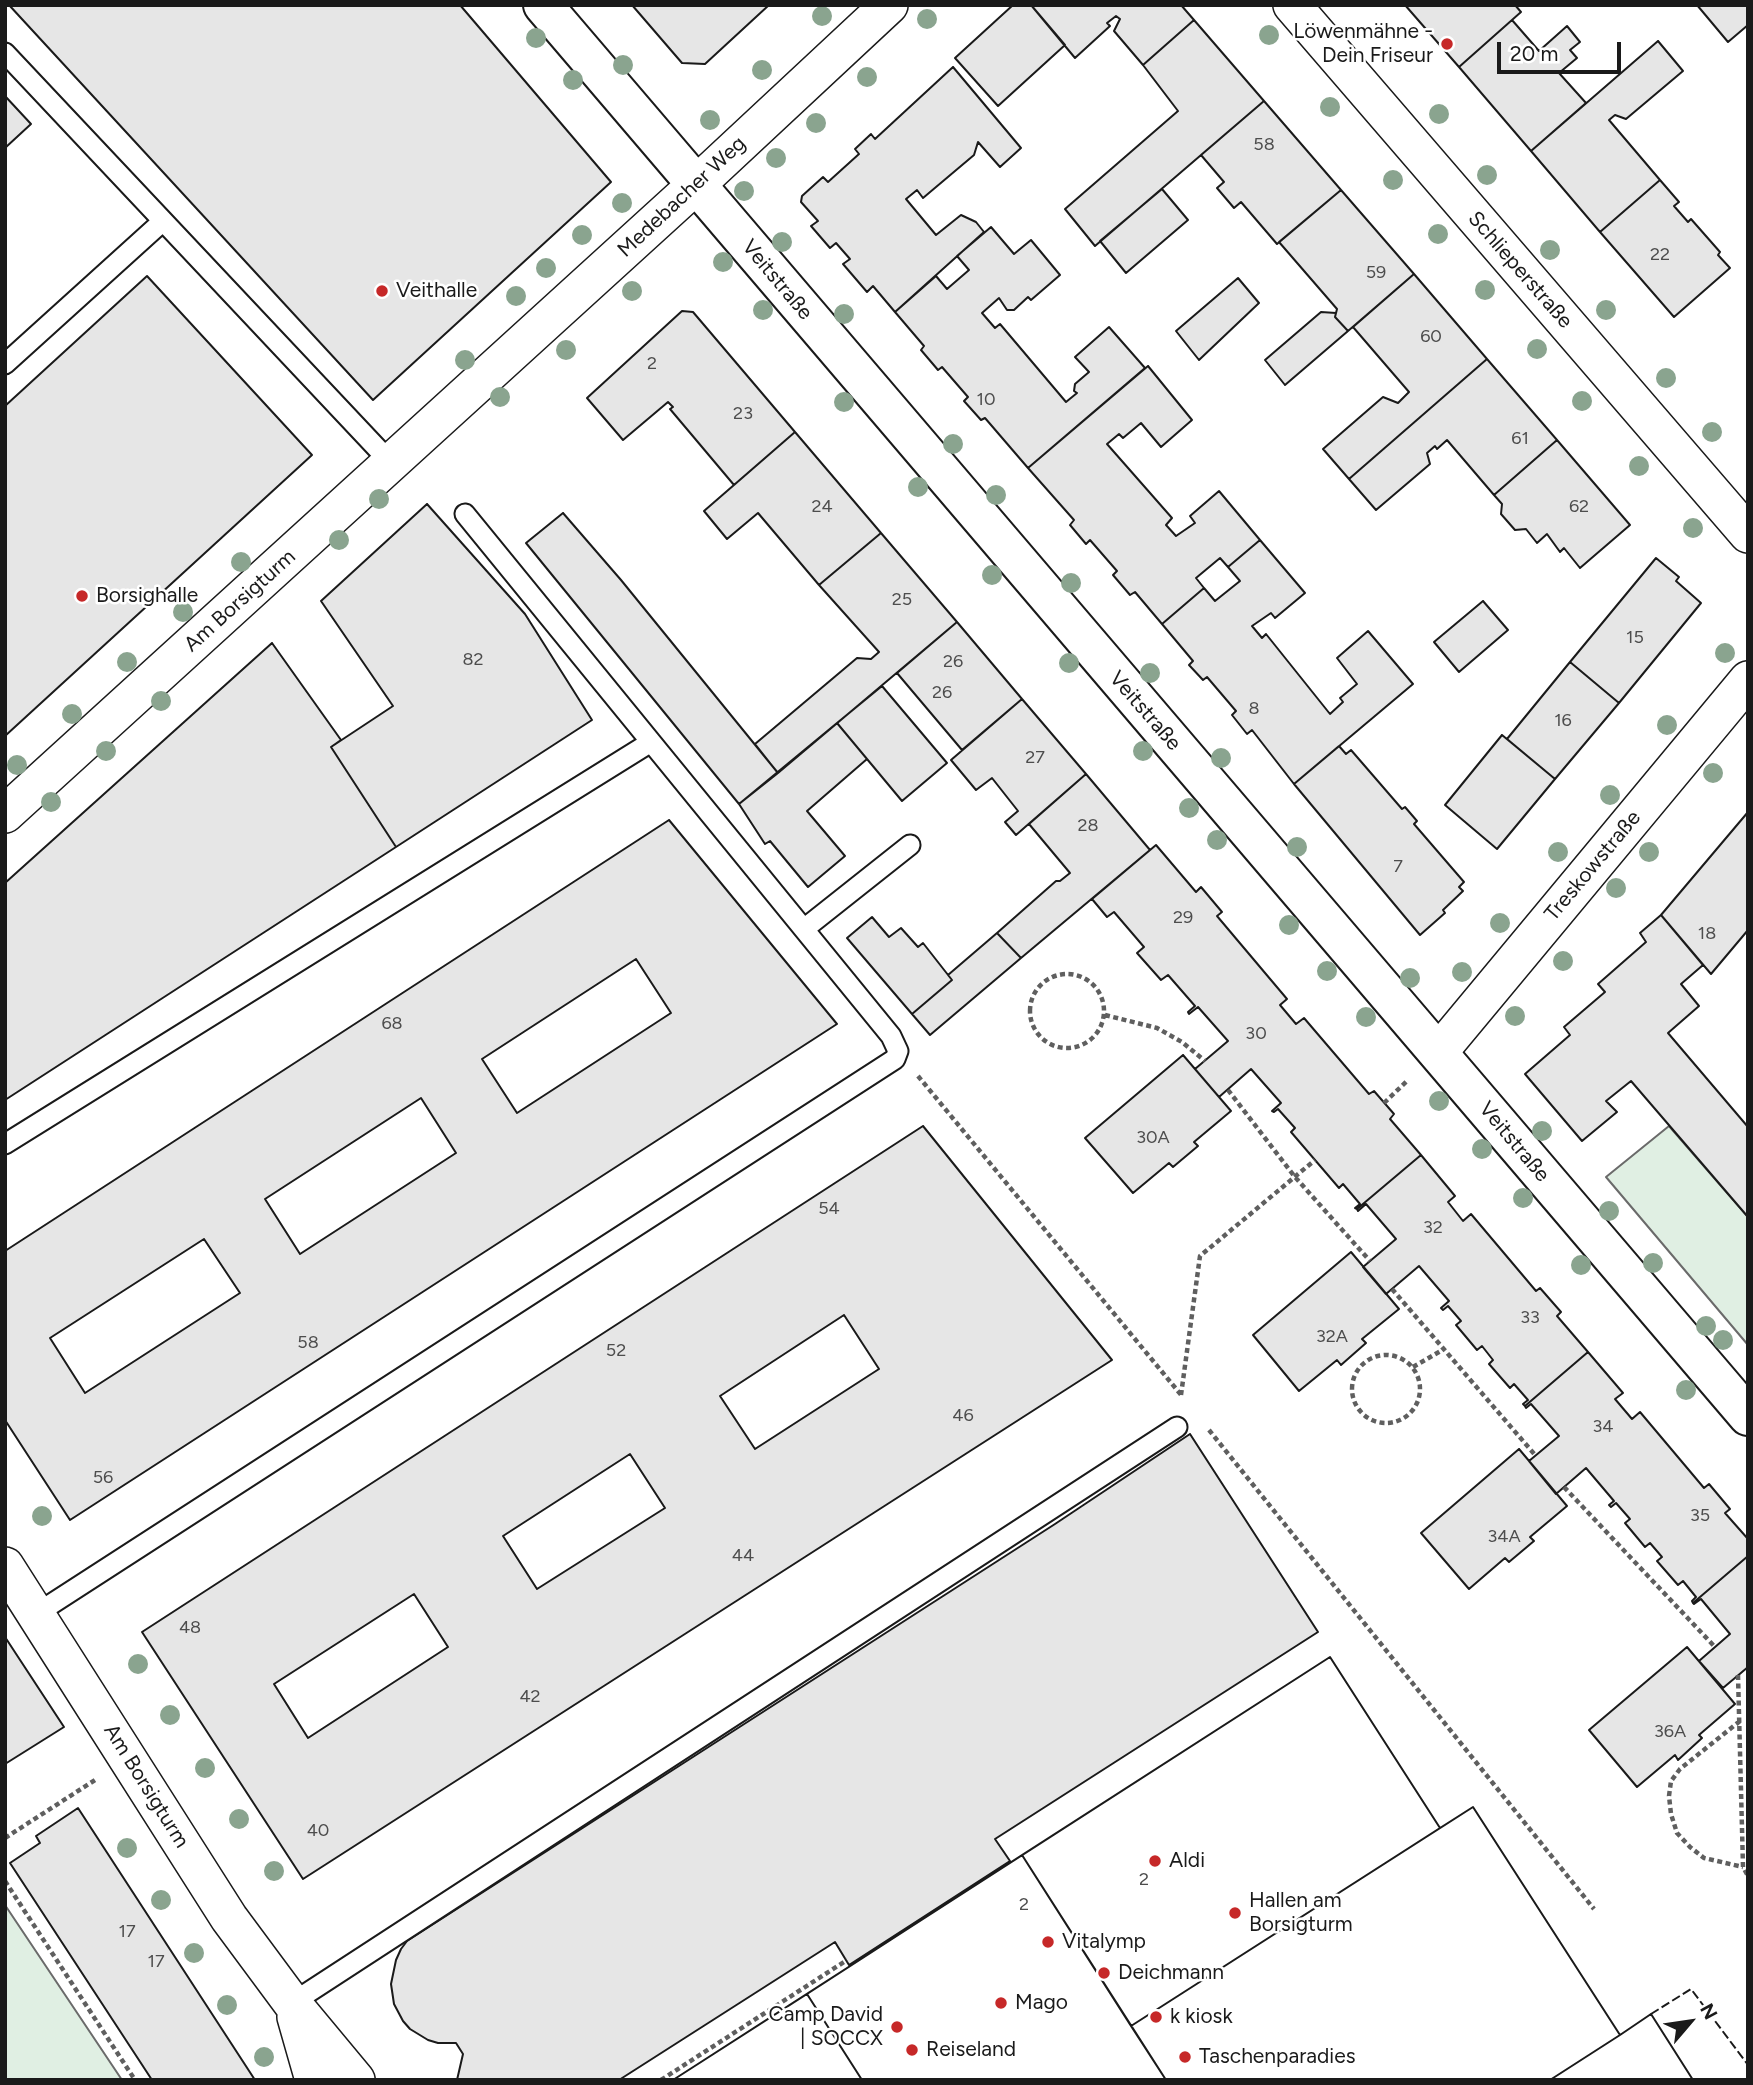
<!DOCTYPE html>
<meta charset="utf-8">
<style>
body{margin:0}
#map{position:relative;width:1753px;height:2085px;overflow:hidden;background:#fff;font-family:Figtree,sans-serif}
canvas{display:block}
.frame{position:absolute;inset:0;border:7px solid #1a1a1a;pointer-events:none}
.north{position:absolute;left:1655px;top:1987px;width:70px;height:70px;-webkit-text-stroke:5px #fff;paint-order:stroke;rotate:61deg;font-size:19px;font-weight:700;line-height:28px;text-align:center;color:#1a1a1a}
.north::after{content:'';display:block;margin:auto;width:24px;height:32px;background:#1a1a1a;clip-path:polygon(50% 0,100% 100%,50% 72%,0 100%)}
.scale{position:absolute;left:1497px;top:42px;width:124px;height:32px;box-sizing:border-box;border:4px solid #1a1a1a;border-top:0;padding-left:9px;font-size:21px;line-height:24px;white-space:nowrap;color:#1a1a1a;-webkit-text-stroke:5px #fff;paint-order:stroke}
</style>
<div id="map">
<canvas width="1753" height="2085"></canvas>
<div class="frame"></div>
<div class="north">N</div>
<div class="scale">20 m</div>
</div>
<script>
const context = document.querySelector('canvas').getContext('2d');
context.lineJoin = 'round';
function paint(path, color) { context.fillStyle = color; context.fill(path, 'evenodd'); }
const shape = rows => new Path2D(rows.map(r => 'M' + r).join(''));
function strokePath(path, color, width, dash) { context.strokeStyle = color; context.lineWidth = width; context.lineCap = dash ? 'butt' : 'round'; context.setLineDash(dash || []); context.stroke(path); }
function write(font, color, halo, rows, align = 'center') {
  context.font = font + ' Figtree,sans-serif'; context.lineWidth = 5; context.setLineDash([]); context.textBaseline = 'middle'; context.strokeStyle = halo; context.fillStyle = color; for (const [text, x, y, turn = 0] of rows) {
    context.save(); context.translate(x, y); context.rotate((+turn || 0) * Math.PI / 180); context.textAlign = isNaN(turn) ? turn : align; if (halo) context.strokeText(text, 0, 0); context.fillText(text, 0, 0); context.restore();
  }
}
const green = shape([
 [1669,1126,1748,1217,1748,1345,1606,1177,1669,1126],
 [5,1905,122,2080,5,2080,5,1905]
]);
paint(green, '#e0efe3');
strokePath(green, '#6a6a6a', 2);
const building = shape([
 [9,5,460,5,611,182,373,400,9,5],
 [632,5,769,5,705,64,682,63,632,5],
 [1013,5,1031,5,1065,45,998,106,955,58,1013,5],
 [1031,5,1181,5,1194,20,1143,65,1114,31,1120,19,1116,16,1107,23,1110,26,1075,58,1031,5],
 [1405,5,1515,5,1521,12,1459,67,1405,5],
 [1697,5,1748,5,1748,25,1728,42,1697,5],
 [1194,20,1264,101,1095,246,1065,209,1178,111,1143,65,1194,20],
 [1512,20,1539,51,1567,26,1580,42,1570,50,1577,58,1559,73,1586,103,1531,151,1459,67,1512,20],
 [1658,41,1683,71,1626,119,1615,115,1609,120,1660,180,1600,232,1531,151,1658,41],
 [953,67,1021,148,1000,167,978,142,974,155,923,198,917,190,906,199,936,235,961,215,976,222,984,232,895,312,873,286,867,292,843,264,850,259,836,243,830,248,811,226,818,221,801,202,802,196,823,177,828,182,859,154,855,149,871,134,875,139,953,67],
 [5,96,31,124,5,148,5,96],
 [1264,101,1341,190,1277,244,1241,202,1234,208,1217,188,1224,182,1201,155,1264,101],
 [1660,180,1679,202,1674,206,1688,222,1691,219,1720,252,1718,255,1730,268,1674,317,1600,232,1660,180],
 [1162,189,1188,220,1126,273,1100,241,1162,189],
 [1341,190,1414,274,1348,331,1335,317,1337,309,1279,242,1341,190],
 [991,227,1014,254,1031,240,1060,275,1031,300,1028,297,1014,310,1007,310,999,298,982,313,995,328,1000,324,1066,402,1077,393,1074,391,1075,384,1089,372,1075,357,1109,327,1145,368,1028,468,985,418,981,420,964,401,968,397,942,367,938,370,921,350,924,346,895,312,936,276,947,289,969,270,957,256,991,227],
 [1414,274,1487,359,1349,479,1323,449,1383,397,1398,403,1409,392,1353,327,1414,274],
 [147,276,312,455,5,736,5,406,147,276],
 [1238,278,1259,303,1199,360,1176,331,1238,278],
 [682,311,693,312,795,432,734,485,670,409,673,407,668,402,623,440,587,398,682,311],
 [1321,312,1336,313,1335,317,1348,331,1285,385,1265,360,1321,312],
 [1487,359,1557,440,1494,495,1447,440,1437,449,1435,446,1427,453,1430,464,1376,510,1349,479,1487,359],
 [1148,366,1192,420,1161,447,1141,423,1123,438,1119,434,1107,444,1172,518,1166,525,1176,536,1195,523,1190,516,1219,491,1260,540,1228,567,1220,558,1196,578,1204,588,1162,624,1135,592,1130,595,1113,575,1117,571,1090,540,1086,544,1070,525,1074,520,1028,468,1148,366],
 [795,432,881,533,819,585,758,513,727,539,704,511,795,432],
 [1557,440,1630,525,1580,568,1564,548,1560,552,1547,534,1537,543,1526,529,1515,530,1501,514,1502,504,1494,495,1557,440],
 [427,504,525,614,592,720,396,847,331,747,393,706,321,601,427,504],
 [563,513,621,580,778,773,739,804,526,543,563,513],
 [881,533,957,622,778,773,755,744,857,658,871,659,879,652,819,585,881,533],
 [1260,540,1305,593,1275,618,1271,613,1252,626,1262,638,1266,634,1330,714,1343,702,1340,698,1357,684,1337,658,1368,631,1413,684,1294,784,1252,730,1247,734,1232,715,1236,711,1207,677,1203,680,1189,665,1193,661,1162,624,1204,588,1215,601,1240,581,1228,567,1260,540],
 [1656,558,1679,577,1676,581,1701,603,1619,703,1570,662,1656,558],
 [1483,601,1508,630,1459,672,1434,642,1483,601],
 [957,622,1022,699,962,750,897,673,957,622],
 [272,643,341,740,331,747,396,847,5,1100,5,883,272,643],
 [1570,662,1619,703,1555,779,1507,739,1570,662],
 [882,686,947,763,902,801,837,723,882,686],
 [1022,699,1086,774,1016,835,1005,822,1018,811,992,778,976,790,951,760,1022,699],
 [837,723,867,759,807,811,845,856,808,887,770,841,765,844,739,804,837,723],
 [1502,735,1555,779,1497,849,1445,805,1502,735],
 [1339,746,1346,754,1351,750,1402,809,1405,807,1417,821,1414,824,1464,882,1459,887,1463,891,1443,910,1445,913,1420,935,1294,784,1339,746],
 [1086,774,1150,850,1021,958,997,933,1056,881,1060,881,1070,873,1029,824,1086,774],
 [1748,812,1748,930,1711,974,1661,915,1748,812],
 [669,820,837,1024,70,1520,5,1420,5,1251,669,820],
 [636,959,671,1013,517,1113,482,1059,636,959],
 [421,1098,456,1153,300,1254,265,1199,421,1098],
 [204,1239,240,1293,85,1393,50,1338,204,1239],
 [1156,845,1196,892,1201,887,1222,912,1217,916,1287,999,1280,1005,1296,1024,1304,1018,1369,1094,1374,1091,1394,1114,1390,1119,1421,1155,1357,1209,1355,1208,1360,1204,1343,1184,1339,1188,1291,1132,1295,1128,1278,1109,1274,1112,1272,1111,1281,1103,1251,1069,1219,1097,1195,1069,1228,1041,1198,1007,1189,1014,1188,1012,1195,1006,1168,975,1161,980,1137,953,1144,947,1114,912,1107,917,1092,899,1156,845],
 [1661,915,1703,965,1681,984,1699,1006,1668,1033,1748,1127,1748,1217,1631,1081,1606,1101,1617,1112,1582,1141,1525,1074,1570,1035,1564,1027,1605,992,1598,984,1646,942,1640,933,1661,915],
 [872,917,889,937,901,928,918,947,923,943,952,980,912,1014,847,938,872,917],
 [997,933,1021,958,930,1035,912,1014,952,980,948,975,997,933],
 [1183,1055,1231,1111,1194,1142,1198,1146,1173,1167,1169,1163,1133,1193,1085,1138,1183,1055],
 [923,1126,1112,1360,303,1879,142,1632,923,1126],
 [844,1315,879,1369,755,1449,720,1396,844,1315],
 [630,1454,665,1508,537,1589,503,1536,630,1454],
 [414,1594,448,1647,308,1738,274,1684,414,1594],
 [1421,1155,1455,1196,1448,1202,1463,1221,1471,1214,1536,1291,1540,1288,1561,1312,1557,1316,1588,1352,1525,1406,1523,1404,1528,1400,1514,1384,1510,1388,1489,1364,1493,1360,1482,1346,1477,1350,1456,1325,1461,1321,1448,1306,1443,1310,1441,1308,1449,1301,1419,1266,1386,1294,1363,1267,1396,1239,1366,1204,1358,1211,1357,1209,1421,1155],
 [1351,1252,1399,1309,1362,1339,1366,1343,1341,1365,1337,1360,1299,1391,1253,1335,1351,1252],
 [1588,1352,1623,1393,1615,1399,1632,1419,1640,1412,1704,1488,1709,1484,1730,1509,1725,1513,1748,1539,1748,1556,1693,1603,1692,1601,1696,1597,1683,1581,1678,1585,1657,1561,1662,1557,1650,1543,1645,1547,1625,1523,1630,1519,1616,1503,1611,1507,1609,1505,1614,1501,1586,1468,1556,1494,1529,1461,1559,1436,1531,1404,1526,1408,1525,1406,1588,1352],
 [1190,1434,1318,1632,995,1839,1010,1861,849,1965,835,1942,619,2080,457,2080,463,2054,456,2043,438,2043,428,2040,410,2029,403,2021,394,2004,391,1984,396,1960,401,1949,407,1941,1055,1524,1190,1434],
 [1519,1449,1567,1506,1530,1537,1534,1541,1509,1562,1505,1558,1469,1589,1421,1533,1519,1449],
 [1748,1556,1748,1667,1723,1688,1699,1661,1730,1634,1701,1599,1694,1604,1693,1603,1748,1556],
 [5,1637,64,1727,5,1764,5,1637],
 [1687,1647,1735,1704,1699,1735,1702,1738,1678,1760,1675,1755,1637,1787,1589,1730,1687,1647],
 [1330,1657,1440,1828,1473,1807,1620,2035,1651,2014,1693,2080,673,2080,1330,1657],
 [1330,1657,1440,1828,1131,2026,1022,1855,1330,1657],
 [1473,1807,1620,2035,1550,2080,1166,2080,1131,2026,1473,1807],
 [78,1808,255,2080,152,2080,10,1863,40,1843,36,1836,78,1808],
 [1022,1855,1166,2080,862,2080,807,1994,1022,1855],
 [807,1994,862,2080,673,2080,807,1994],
 [1651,2014,1693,2080,1550,2080,1620,2035,1651,2014]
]);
paint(building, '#e6e6e6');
strokePath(building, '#1a1a1a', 2);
const lane = shape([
 [5,53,391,463],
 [5,364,163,221],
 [804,929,910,845],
 [5,1144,651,742],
 [36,1614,895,1059,898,1051,891,1036,465,514],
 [292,2003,1177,1427]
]);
const street = shape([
 [1292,5,1748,534],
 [5,814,696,185,889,5],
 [1438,1053,1748,680],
 [5,1566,229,1918,292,2003,356,2080],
 [296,2017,314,2080]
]);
const secondary = shape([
 [543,5,1748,1416]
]);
strokePath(lane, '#1a1a1a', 23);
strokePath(street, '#1a1a1a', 40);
strokePath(secondary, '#1a1a1a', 42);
strokePath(shape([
 '1030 1011a37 37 0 1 1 74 0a37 37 0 1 1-74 0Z',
 [1105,1015,1157,1028,1182,1042,1205,1061],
 [918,1076,1182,1396],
 [1228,1090,1295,1177,1370,1261],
 [1384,1103,1408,1080],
 [1392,1289,1536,1456],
 '1352 1389a34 34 0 1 1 68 0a34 34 0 1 1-68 0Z',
 [1413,1367,1444,1349],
 [1181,1395,1200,1256,1315,1160],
 [1209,1430,1594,1909],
 [1564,1487,1715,1647],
 [1738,1675,1743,1867,1748,1876],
 [1740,1721,1680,1769,1671,1781,1669,1796,1671,1814,1677,1833,1690,1847,1704,1858,1743,1867],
 [5,1838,95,1780],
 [5,1881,135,2080],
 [661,2080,847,1960]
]), '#5f5f5f', 4.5, [5, 3.5]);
strokePath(lane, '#fff', 19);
strokePath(street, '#fff', 37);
strokePath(secondary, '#fff', 38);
strokePath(shape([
 [1651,2014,1691,1989,1748,2065]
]), '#1a1a1a', 2, [9, 3.5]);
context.fillStyle = '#8aa48f';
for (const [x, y] of [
 [822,16],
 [927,19],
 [1269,35],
 [536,38],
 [623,65],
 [762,70],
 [867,77],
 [573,80],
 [1330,107],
 [1439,114],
 [710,120],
 [816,123],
 [776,158],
 [1487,175],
 [1393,180],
 [744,191],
 [622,203],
 [1438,234],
 [582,235],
 [782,242],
 [1550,250],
 [723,262],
 [546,268],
 [1485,290],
 [632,291],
 [516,296],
 [763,310],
 [1606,310],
 [844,314],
 [1537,349],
 [566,350],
 [465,360],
 [1666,378],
 [500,397],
 [1582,401],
 [844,402],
 [1712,432],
 [953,444],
 [1639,466],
 [918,487],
 [996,495],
 [379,499],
 [1693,528],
 [339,540],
 [241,562],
 [992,575],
 [1071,583],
 [183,612],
 [1725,653],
 [127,662],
 [1069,663],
 [1150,673],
 [161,701],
 [72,714],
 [1667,725],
 [106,751],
 [1143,751],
 [1221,758],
 [17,765],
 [1713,773],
 [1610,795],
 [51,802],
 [1189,808],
 [1217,840],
 [1297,847],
 [1558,852],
 [1649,852],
 [1616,888],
 [1500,923],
 [1289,925],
 [1563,961],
 [1327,971],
 [1462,972],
 [1410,978],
 [1515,1016],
 [1366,1017],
 [1439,1101],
 [1542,1131],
 [1482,1149],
 [1523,1198],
 [1609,1211],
 [1653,1263],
 [1581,1265],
 [1706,1326],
 [1723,1340],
 [1686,1390],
 [42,1516],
 [138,1664],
 [170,1715],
 [205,1768],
 [239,1819],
 [127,1848],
 [274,1871],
 [161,1900],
 [194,1953],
 [227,2005],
 [264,2057]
]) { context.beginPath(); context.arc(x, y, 10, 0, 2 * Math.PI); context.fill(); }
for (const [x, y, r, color] of [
 [1447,44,7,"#c62828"],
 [382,291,7,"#c62828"],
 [82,596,7,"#c62828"],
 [1155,1861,7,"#c62828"],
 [1235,1913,7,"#c62828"],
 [1048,1942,7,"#c62828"],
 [1104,1973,7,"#c62828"],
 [1001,2003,7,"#c62828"],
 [1156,2017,7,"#c62828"],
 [897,2027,7,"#c62828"],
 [912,2050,7,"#c62828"],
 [1185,2057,7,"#c62828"]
]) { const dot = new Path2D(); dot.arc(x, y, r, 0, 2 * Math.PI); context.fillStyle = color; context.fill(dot); strokePath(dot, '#fff', 2.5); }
write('18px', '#4d4d4d', null, [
 ["58",1264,145],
 ["22",1660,255],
 ["59",1376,273],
 ["60",1431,337],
 ["2",652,364],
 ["10",986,400],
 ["23",743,414],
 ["61",1520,439],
 ["24",822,507],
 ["62",1579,507],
 ["25",902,600],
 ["15",1635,638],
 ["82",473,660],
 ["26",953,662],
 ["26",942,693],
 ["8",1254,709],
 ["16",1563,721],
 ["27",1035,758],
 ["28",1088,826],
 ["7",1398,867],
 ["29",1183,918],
 ["18",1707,934],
 ["68",392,1024],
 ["30",1256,1034],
 ["30A",1153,1138],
 ["54",829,1209],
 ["32",1433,1228],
 ["33",1530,1318],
 ["32A",1332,1337],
 ["58",308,1343],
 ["52",616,1351],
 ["46",963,1416],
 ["34",1603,1427],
 ["56",103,1478],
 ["35",1700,1516],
 ["34A",1504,1537],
 ["44",743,1556],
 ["48",190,1628],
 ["42",530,1697],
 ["36A",1670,1732],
 ["40",318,1831],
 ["2",1144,1880],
 ["2",1024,1905],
 ["17",127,1932],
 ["17",156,1962]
]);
write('21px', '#1a1a1a', '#fff', [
 ["Löwenmähne -",1433,32,"right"],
 ["Dein Friseur",1433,56,"right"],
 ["Veithalle",396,291],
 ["Borsighalle",96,596],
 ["Aldi",1169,1861],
 ["Hallen am",1249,1901],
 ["Borsigturm",1249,1925],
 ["Vitalymp",1062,1942],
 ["Deichmann",1118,1973],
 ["Mago",1015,2003],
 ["Camp David",883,2015,"right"],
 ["| SOCCX",883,2039,"right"],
 ["k kiosk",1170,2017],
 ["Reiseland",926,2050],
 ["Taschenparadies",1199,2057]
], 'left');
write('21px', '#1a1a1a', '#fff', [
 ["Medebacher Weg",682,197,-43],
 ["Schlieperstraße",1520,270,49],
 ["Veitstraße",777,280,50],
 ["Am Borsigturm",240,601,-42],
 ["Veitstraße",1145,711,49],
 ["Treskowstraße",1593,866,-50],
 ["Veitstraße",1514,1142,50],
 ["Am Borsigturm",146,1786,58]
]);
</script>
